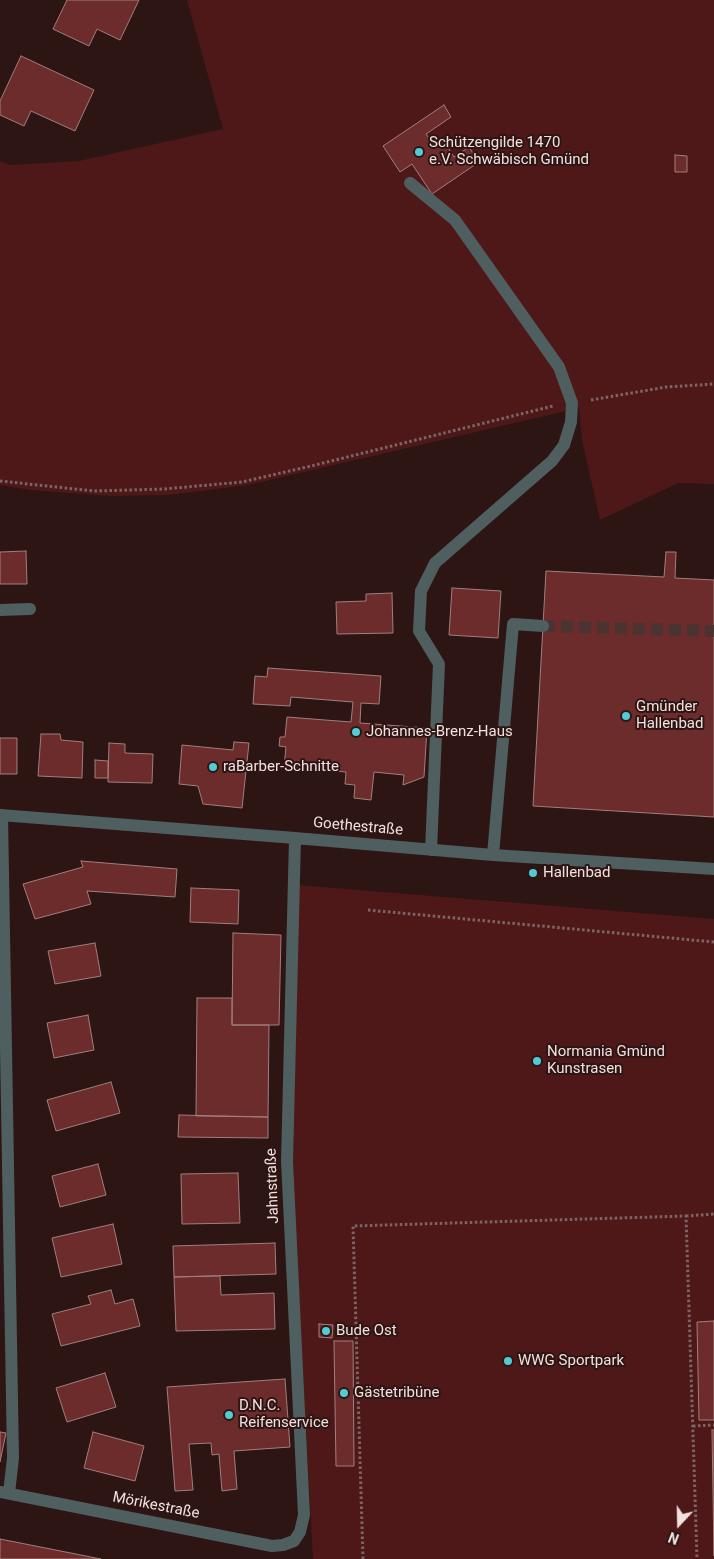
<!DOCTYPE html>
<meta charset="utf-8">
<style>
body{margin:0}
#map{position:relative;width:714px;height:1559px;overflow:hidden;background:#2d1514;font-family:Roboto,sans-serif}
canvas{display:block}
.north{position:absolute;left:654px;top:1499px;width:50px;height:50px;-webkit-text-stroke:4px #2d1514;paint-order:stroke;rotate:201deg;font-size:14px;font-weight:700;line-height:20px;text-align:center;color:#f2e0df}
.north::after{content:'';display:block;margin:auto;width:18px;height:22px;background:#f2e0df;clip-path:polygon(50% 0,100% 100%,50% 72%,0 100%)}
</style>
<div id="map">
<canvas width="714" height="1559"></canvas>
<div class="north">N</div>
</div>
<script>
const context = document.querySelector('canvas').getContext('2d');
context.lineJoin = 'round';
function paint(path, color) { context.fillStyle = color; context.fill(path, 'evenodd'); }
const shape = rows => new Path2D(rows.map(r => 'M' + r).join(''));
function strokePath(path, color, width, dash) { context.strokeStyle = color; context.lineWidth = width; context.lineCap = dash ? 'butt' : 'round'; context.setLineDash(dash || []); context.stroke(path); }
function write(font, color, halo, rows, align = 'center') {
  context.font = font + ' Roboto,sans-serif'; context.lineWidth = 4; context.setLineDash([]); context.textBaseline = 'middle'; context.strokeStyle = halo; context.fillStyle = color; for (const [text, x, y, turn = 0] of rows) {
    context.save(); context.translate(x, y); context.rotate((+turn || 0) * Math.PI / 180); context.textAlign = isNaN(turn) ? turn : align; if (halo) context.strokeText(text, 0, 0); context.fillText(text, 0, 0); context.restore();
  }
}
paint(shape([
 [187,0,714,0,714,484,678,483,600,520,582,440,579,408,248,485,168,495,111,496,31,490,0,485,0,161,11,165,79,161,223,129],
 [297,885,714,919,714,1559,313,1559,292,1164]
]), '#4e1819');
const building = shape([
 [67,0,139,0,120,40,97,29,89,46,53,29,67,0],
 [21,56,94,90,75,131,31,111,24,126,0,115,0,101,21,56],
 [444,105,451,117,426,134,435,147,444,141,454,157,469,147,479,162,432,194,412,164,400,172,383,146,444,105],
 [675,155,687,156,687,172,675,172,675,155],
 [26,551,27,584,0,584,0,552,26,551],
 [666,552,676,552,675,578,714,580,714,817,533,806,546,571,664,577,666,552],
 [452,588,501,591,498,638,449,635,452,588],
 [392,593,393,633,337,634,336,602,366,601,366,594,392,593],
 [268,668,381,676,379,704,361,703,360,723,427,728,424,777,403,785,404,775,374,772,371,800,354,798,355,785,345,784,346,772,284,767,286,747,279,746,280,737,285,737,287,717,351,722,353,702,291,697,290,706,253,704,255,676,267,677,268,668],
 [41,734,60,734,61,740,83,742,82,778,38,776,41,734],
 [0,738,17,738,17,774,0,774,0,738],
 [234,742,249,743,242,808,203,804,198,786,179,784,182,745,233,750,234,742],
 [109,743,125,744,125,753,153,754,152,783,108,782,109,743],
 [95,760,108,761,108,778,95,778,95,760],
 [81,861,177,869,175,897,87,891,91,904,35,919,23,884,83,867,81,861],
 [191,888,239,890,238,924,190,922,191,888],
 [233,933,281,935,279,1025,232,1025,233,933],
 [95,943,101,976,55,984,48,951,95,943],
 [197,998,232,998,232,1025,269,1025,268,1117,196,1116,197,998],
 [88,1015,94,1050,54,1058,47,1023,88,1015],
 [111,1082,120,1113,56,1131,47,1100,111,1082],
 [179,1115,268,1117,268,1138,178,1137,179,1115],
 [98,1164,106,1195,60,1207,52,1176,98,1164],
 [238,1173,240,1223,182,1224,181,1174,238,1173],
 [113,1224,122,1264,61,1277,52,1238,113,1224],
 [275,1243,276,1274,174,1277,173,1246,275,1243],
 [220,1276,221,1295,274,1293,275,1329,176,1331,174,1277,220,1276],
 [111,1290,115,1304,133,1299,140,1326,61,1346,52,1314,91,1304,88,1296,111,1290],
 [714,1321,714,1420,699,1420,697,1322,714,1321],
 [319,1324,333,1325,332,1338,319,1337,319,1324],
 [334,1341,353,1341,354,1466,336,1466,334,1341],
 [105,1373,116,1407,67,1422,56,1388,105,1373],
 [285,1379,290,1447,234,1451,237,1489,222,1491,219,1454,212,1455,211,1443,189,1444,193,1490,175,1491,167,1387,285,1379],
 [712,1430,714,1430,714,1556,712,1430],
 [0,1432,6,1433,0,1462,0,1432],
 [93,1432,144,1446,135,1481,84,1468,93,1432],
 [0,1539,101,1559,0,1559,0,1539]
]);
paint(building, '#6d2c2c');
strokePath(building, '#a07f7d', 1);
strokePath(shape([
 [543,626,714,631]
]), '#4b3332', 12, [12, 6]);
strokePath(shape([
 [591,400,666,387,714,384],
 [0,481,94,491,164,489,242,482,311,466,553,406],
 [368,910,714,942],
 [686,1216,714,1214],
 [693,1426,714,1425],
 [363,1559,353,1226,686,1216,697,1559]
]), '#7b6665', 3, [2.5, 2.5]);
strokePath(shape([
 [410,183,455,220,559,367,572,403,571,422,564,445,552,461,435,563,421,591,419,631,439,664,431,850],
 [0,610,30,609],
 [0,815,295,838,493,855,714,869],
 [2,815,13,1458,9,1493],
 [493,855,513,624,543,626],
 [0,1492,272,1546,283,1545,294,1541,300,1532,304,1515,287,1161,295,838]
]), '#4f5e5f', 12);
for (const [x, y, r, color] of [
 [419,152,5,"#51ccd3"],
 [626,716,5,"#51ccd3"],
 [356,732,5,"#51ccd3"],
 [213,767,5,"#51ccd3"],
 [533,873,5,"#51ccd3"],
 [537,1061,5,"#51ccd3"],
 [326,1331,5,"#51ccd3"],
 [508,1361,5,"#51ccd3"],
 [344,1393,5,"#51ccd3"],
 [229,1415,5,"#51ccd3"]
]) { const dot = new Path2D(); dot.arc(x, y, r, 0, 2 * Math.PI); context.fillStyle = color; context.fill(dot); strokePath(dot, '#2d1514', 2); }
write('15px', '#f2e0df', '#2d1514', [
 ["Schützengilde 1470",429,143],
 ["e.V. Schwäbisch Gmünd",429,160],
 ["Gmünder",636,707],
 ["Hallenbad",636,724],
 ["Johannes-Brenz-Haus",366,732],
 ["raBarber-Schnitte",223,767],
 ["Hallenbad",543,873],
 ["Normania Gmünd",547,1052],
 ["Kunstrasen",547,1069],
 ["Bude Ost",336,1331],
 ["WWG Sportpark",518,1361],
 ["Gästetribüne",354,1393],
 ["D.N.C.",239,1406],
 ["Reifenservice",239,1423]
], 'left');
write('15px', '#f2e0df', '#2d1514', [
 ["Goethestraße",358,827,5],
 ["Jahnstraße",273,1186,-92],
 ["Mörikestraße",156,1506,11]
]);
</script>
